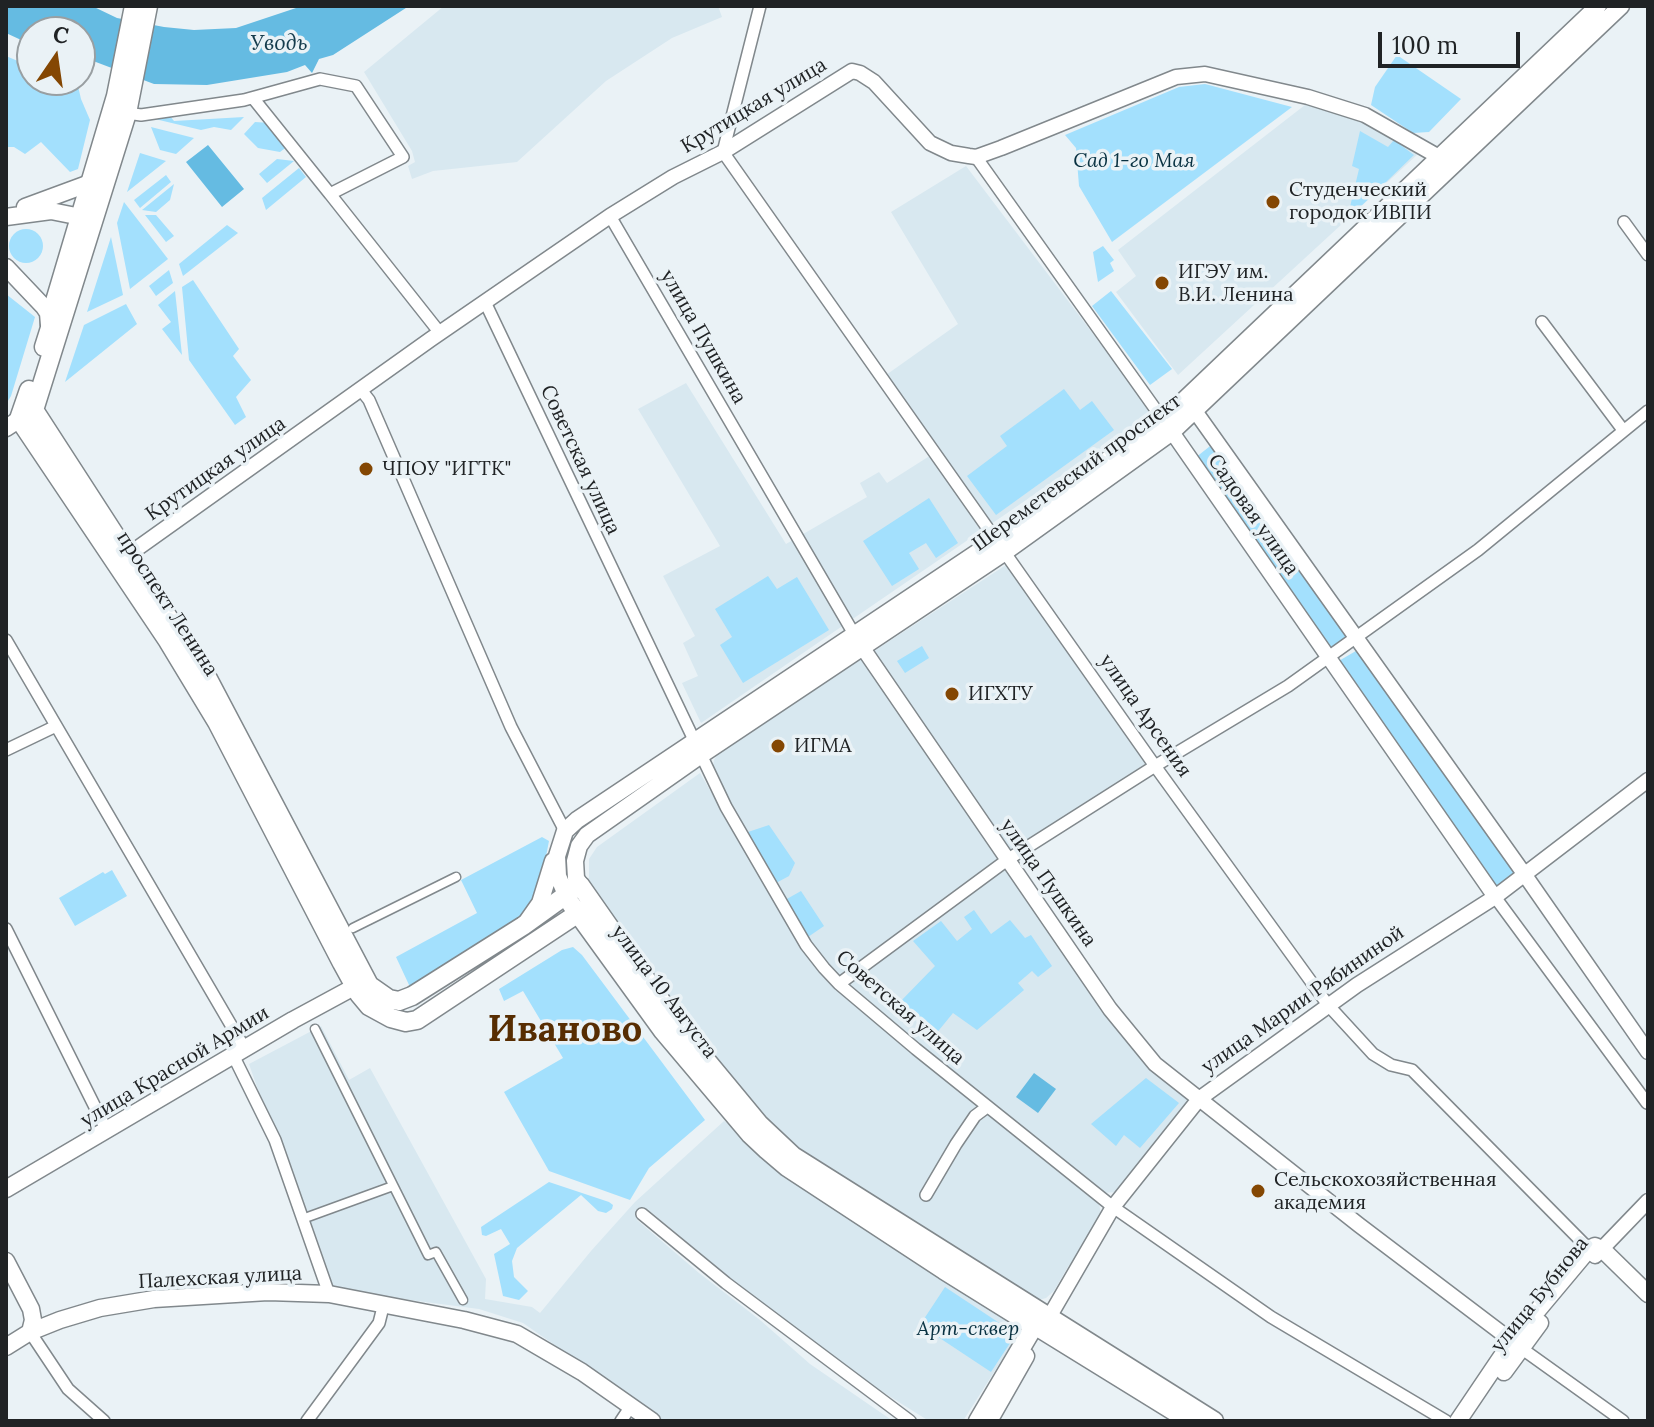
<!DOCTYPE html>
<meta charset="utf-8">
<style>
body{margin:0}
#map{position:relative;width:1654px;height:1427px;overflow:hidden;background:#eaf2f6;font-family:Lora,serif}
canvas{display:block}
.frame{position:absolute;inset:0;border:8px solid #202325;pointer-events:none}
.north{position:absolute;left:16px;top:16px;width:80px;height:80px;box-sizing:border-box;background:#eaf2f6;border:2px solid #999fa2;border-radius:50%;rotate:13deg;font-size:22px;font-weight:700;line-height:32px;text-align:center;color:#202325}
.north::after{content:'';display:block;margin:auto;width:28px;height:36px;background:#844703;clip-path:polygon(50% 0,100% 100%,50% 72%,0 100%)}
.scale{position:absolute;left:1378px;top:32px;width:142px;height:36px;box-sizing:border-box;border:4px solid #202325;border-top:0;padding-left:10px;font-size:24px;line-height:28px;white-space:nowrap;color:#202325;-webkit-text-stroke:6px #eaf2f6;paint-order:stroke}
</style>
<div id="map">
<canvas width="1654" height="1427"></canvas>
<div class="frame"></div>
<div class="north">С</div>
<div class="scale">100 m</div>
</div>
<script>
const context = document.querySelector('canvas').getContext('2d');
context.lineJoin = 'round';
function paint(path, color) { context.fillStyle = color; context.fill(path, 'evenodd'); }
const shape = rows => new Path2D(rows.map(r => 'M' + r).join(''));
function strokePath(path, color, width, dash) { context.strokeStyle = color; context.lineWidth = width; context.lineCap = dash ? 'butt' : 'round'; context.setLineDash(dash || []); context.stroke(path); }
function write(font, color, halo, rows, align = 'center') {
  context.font = font + ' Lora,serif'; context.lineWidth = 7; context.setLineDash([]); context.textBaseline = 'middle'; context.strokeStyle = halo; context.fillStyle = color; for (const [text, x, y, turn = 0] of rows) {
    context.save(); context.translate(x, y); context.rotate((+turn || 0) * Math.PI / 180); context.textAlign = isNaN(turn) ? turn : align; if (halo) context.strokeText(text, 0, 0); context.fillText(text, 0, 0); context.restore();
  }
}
paint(shape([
 [444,6,718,6,722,17,672,38,606,81,517,162,433,171,412,179,408,166,415,162,412,151,364,72],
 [1305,105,1364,121,1418,154,1178,375,1116,292,1136,276,1118,250],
 [966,166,1153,413,701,723,682,683,698,676,683,643,695,636,663,576,720,546,638,409,686,383,786,544,867,497,860,483,879,472,887,483,939,450,886,375,958,324,891,212],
 [1009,563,1150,766,1009,861,868,655],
 [866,656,1150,1070,1185,1095,1195,1099,1118,1192,1102,1193,841,981,809,941,747,838,713,766,714,760,717,755],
 [700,773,802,948,846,998,1099,1203,1101,1215,1075,1267,1069,1265,1054,1291,1046,1298,1035,1301,797,1150,780,1135,687,1030,589,885,589,859,597,847],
 [321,1026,349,1080,370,1068,486,1279,485,1299,532,1307,540,1313,591,1251,635,1202,724,1121,1022,1328,963,1421,929,1421,819,1352,646,1208,636,1210,637,1220,699,1273,760,1320,810,1364,893,1421,664,1421,523,1323,479,1309,333,1290,292,1187,249,1064]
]), '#d8e8f0');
paint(shape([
 [1397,55,1461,99,1429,132,1413,133,1371,105,1375,87],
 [6,56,32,67,32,80,65,80,78,86,81,99,90,120,78,169,70,172,41,142,25,154,14,147,6,147],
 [1205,84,1292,107,1112,242,1079,186,1076,148,1065,135,1179,87],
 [170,116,174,121,244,117,231,130,214,127,201,130,155,119],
 [255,122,271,123,288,146,280,152,258,148,244,134],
 [151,127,194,138,176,154,160,150],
 [1360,131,1388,147,1394,140,1414,155,1355,212,1350,207,1359,169,1352,166],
 [140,153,166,161,127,192],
 [277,159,294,161,267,183,259,174],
 [299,168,306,177,266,210,262,198],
 [166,175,171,182,140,208,134,200],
 [174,184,170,200,156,212,142,210],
 [124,202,168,259,130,289,117,223],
 [145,215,156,215,174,236,166,242],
 [227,225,238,233,183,276,179,264],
 '9 246a17 17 0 1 1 34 0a17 17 0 1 1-34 0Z',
 [111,237,123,295,87,312],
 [1103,246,1114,260,1110,263,1114,271,1098,282,1093,252],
 [169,270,173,283,156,296,149,286],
 [193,280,239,349,233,356,251,380,236,397,246,417,235,425,189,360,182,287],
 [175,291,182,355,162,329,171,322,158,305],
 [1111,291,1172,369,1150,385,1092,306],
 [6,294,35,317,11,396,6,404],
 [126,304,137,324,65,382,84,325],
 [1064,389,1080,410,1092,401,1114,430,996,515,967,476,1007,446,1000,436],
 [1214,443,1352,640,1329,654,1195,458],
 [929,498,958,543,936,558,926,543,909,553,919,569,892,586,863,541],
 [768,576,777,589,797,577,829,630,743,683,720,645,732,637,715,609],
 [922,646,929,658,905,673,897,661],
 [1361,648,1520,874,1497,888,1337,662],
 [769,825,795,863,789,876,776,883,748,832],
 [542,837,549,841,537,902,526,916,410,987,396,957,477,913,461,880],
 [112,870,127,896,75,926,59,898,103,872,105,874],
 [801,891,824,926,808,937,785,900],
 [974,910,991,934,1010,920,1025,938,1031,935,1052,966,1038,977,1032,971,1018,983,1024,990,977,1030,953,1013,935,1035,898,1004,935,966,913,941,941,921,957,941,972,929,964,917],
 [573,947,582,955,705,1120,649,1168,630,1200,549,1171,504,1092,563,1058,523,991,504,1001,499,989,562,950],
 [1146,1078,1179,1103,1140,1148,1124,1135,1116,1146,1091,1124],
 [549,1182,609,1202,613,1205,612,1209,606,1213,598,1211,581,1195,517,1248,512,1261,514,1277,528,1291,519,1300,503,1296,494,1254,510,1244,501,1229,486,1236,482,1235,481,1227],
 [945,1287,1016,1334,991,1372,920,1325]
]), '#a3e0fd');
paint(shape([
 [6,6,92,6,117,18,164,27,194,30,236,28,302,6,409,6,333,55,319,59,312,73,305,65,287,72,207,85,154,84,80,56,80,32,32,32,32,45,6,33],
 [208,145,244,189,222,207,186,162],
 [1034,1073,1056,1089,1038,1113,1016,1097]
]), '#65bbe2');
const pedestrian = shape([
 [353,928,456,877],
 [315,1029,428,1255,436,1252,463,1300],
 [305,1218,393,1186]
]);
const minor = shape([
 [760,6,723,152,1155,766,1328,1005,1373,1054,1391,1065,1412,1070,1593,1253],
 [127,113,141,115,244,100,320,79,356,86,403,157,330,194,253,98],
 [976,157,1166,424],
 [330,194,440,333],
 [610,216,854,634],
 [1624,222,1648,255],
 [485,302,726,807,806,945,824,968,839,984,916,1049,1113,1207,1271,1317,1446,1421],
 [1542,322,1623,430],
 [361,390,369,400,511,727,565,831],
 [6,640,245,1049],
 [6,750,56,726],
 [1495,897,1647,1103],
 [6,929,107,1131],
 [839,984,1007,860,1155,766,1288,686,1478,550,1648,411],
 [233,1055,275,1140,329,1294],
 [926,1195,956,1144,975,1116,987,1107],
 [642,1214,726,1283,910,1421],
 [30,1332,68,1389,104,1421],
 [1521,1348,1623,1421],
 [307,1421,379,1323,384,1303],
 [621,1421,631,1406]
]);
const tertiary = shape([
 [1195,411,1520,868,1648,1052],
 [1172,432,1495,897],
 [128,555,431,339,610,216,673,177,723,152,852,71,860,73,874,82,930,143,951,153,969,156,976,157,1001,148,1176,77,1205,74,1308,97,1365,115,1439,157],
 [858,641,1110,1009,1155,1064,1359,1225,1520,1347],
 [1595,1256,1648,1201],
 [1044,1326,1113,1207,1199,1099,1357,985,1495,897,1648,780]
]);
const secondary = shape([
 [6,428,29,413],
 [6,1189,293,1020,365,981],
 [6,1261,31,1309,33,1320,30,1332],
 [1034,1326,1188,1421],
 [6,1347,30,1332,60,1320,100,1308,154,1299,268,1292,329,1294,464,1320,517,1334,582,1372,652,1421],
 [1504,1372,1540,1323],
 [989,1421,1026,1356],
 [1458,1421,1512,1341,1589,1249,1595,1246,1602,1249,1648,1294]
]);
const primary = shape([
 [25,207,90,183],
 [6,217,51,211,91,219],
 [6,267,44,307,48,313,49,325],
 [580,885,576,878,575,861,579,846,587,835,701,755,1005,552,1172,432,1621,6],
 [566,895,558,876,557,856,565,831,577,820,996,540,1163,420,1598,6],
 [528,920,540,903,553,861]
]);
const trunk = shape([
 [148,6,127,113,34,410,208,679,369,985,389,999,399,1001,412,996,523,926,580,885,682,1031,759,1124,793,1156,1214,1421],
 [44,347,50,328,50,318,116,96,134,6],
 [29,390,19,419,168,641,217,722,342,963,359,994,369,1006,391,1018,406,1022,417,1020,592,904],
 [571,904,663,1031,750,1134,767,1150,787,1167,944,1270,1034,1326,978,1421]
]);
strokePath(pedestrian, '#81888c', 11);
strokePath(minor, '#81888c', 14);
strokePath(tertiary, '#81888c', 17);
strokePath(secondary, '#81888c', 19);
strokePath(primary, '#81888c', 19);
strokePath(trunk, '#81888c', 21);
strokePath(pedestrian, '#fff', 8);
strokePath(minor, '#fff', 11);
strokePath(tertiary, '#fff', 14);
strokePath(secondary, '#fff', 16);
strokePath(primary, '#fff', 16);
strokePath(trunk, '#fff', 18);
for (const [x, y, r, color] of [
 [1273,202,8,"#844703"],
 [1162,283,8,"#844703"],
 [366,469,8,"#844703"],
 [952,694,8,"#844703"],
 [778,746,8,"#844703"],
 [1258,1191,8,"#844703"]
]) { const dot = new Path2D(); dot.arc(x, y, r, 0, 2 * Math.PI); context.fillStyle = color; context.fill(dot); strokePath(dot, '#eaf2f6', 3); }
write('20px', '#202325', '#eaf2f6', [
 ["Крутицкая улица",754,106,-31],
 ["улица Пушкина",703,337,60],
 ["Советская улица",580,460,65],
 ["Крутицкая улица",216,469,-35],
 ["Шереметевский проспект",1077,473,-36],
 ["Садовая улица",1253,515,55],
 ["проспект Ленина",167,604,57],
 ["улица Арсения",1145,716,55],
 ["улица Пушкина",1048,883,55],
 ["улица 10 Августа",664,992,53],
 ["улица Марии Рябининой",1303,1000,-35],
 ["Советская улица",900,1008,41],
 ["улица Красной Армии",175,1067,-31],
 ["Палехская улица",220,1278,-3],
 ["улица Бубнова",1540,1295,-51]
]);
write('italic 20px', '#083141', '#eaf2f6', [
 ["Сад 1-го Мая",1134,161],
 ["Арт-сквер",968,1329]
]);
write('20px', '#202325', '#eaf2f6', [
 ["Студенческий",1289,190],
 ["городок ИВПИ",1289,213],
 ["ИГЭУ им.",1178,272],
 ["В.И. Ленина",1178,295],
 ["ЧПОУ \"ИГТК\"",382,469],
 ["ИГХТУ",968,694],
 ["ИГМА",794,746],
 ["Сельскохозяйственная",1274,1180],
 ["академия",1274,1203]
], 'left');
write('italic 22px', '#143b4c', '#eaf2f6', [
 ["Уводь",279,44]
]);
write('bold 36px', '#572d02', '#eaf2f6', [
 ["Иваново",565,1031]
]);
</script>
